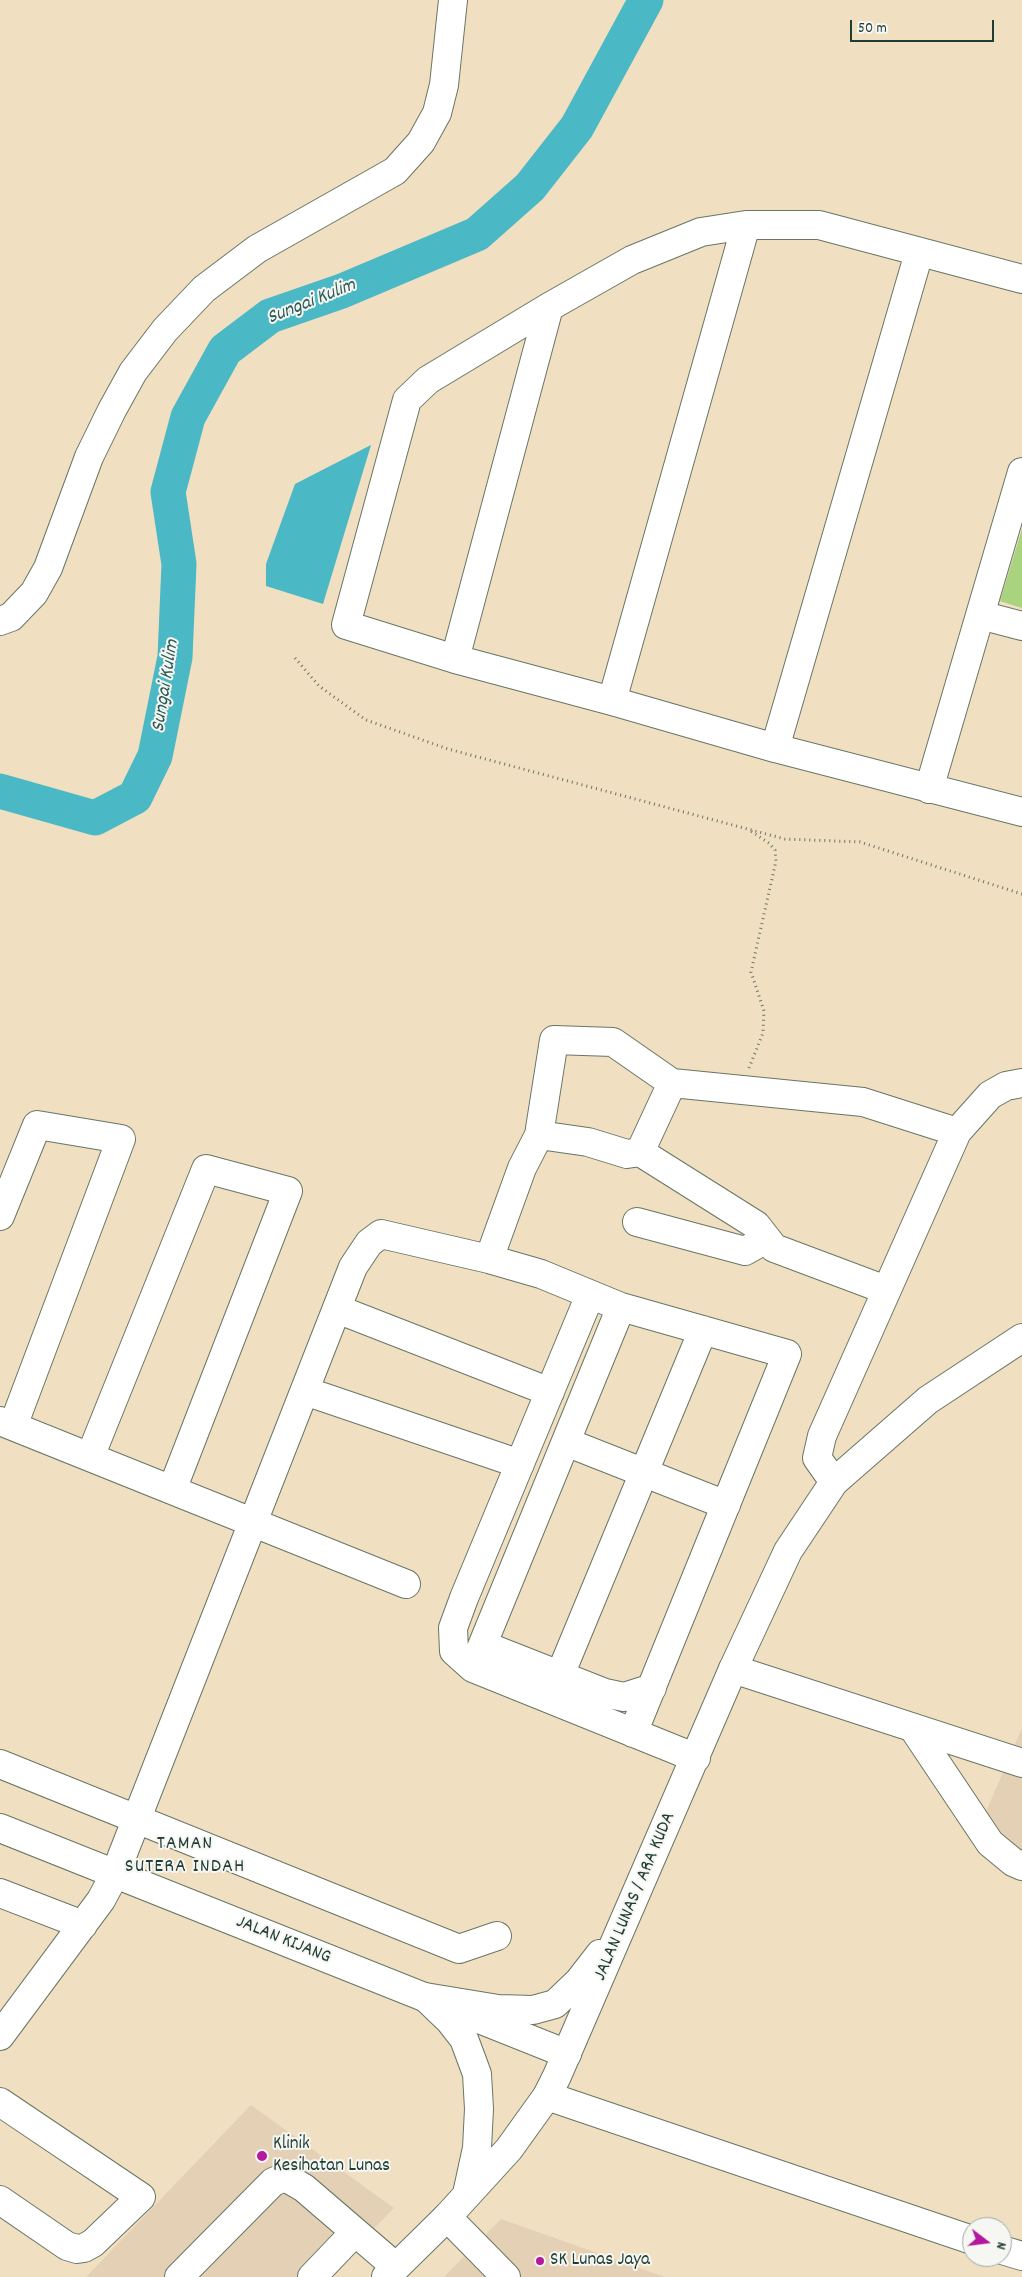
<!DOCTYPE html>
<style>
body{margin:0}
#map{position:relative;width:1022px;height:2277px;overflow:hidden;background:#f0dfc0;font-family:Dekko,sans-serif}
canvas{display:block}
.north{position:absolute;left:962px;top:2217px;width:50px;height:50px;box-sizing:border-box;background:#f6f6f2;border:1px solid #a0aca6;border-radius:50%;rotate:105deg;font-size:14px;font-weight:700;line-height:20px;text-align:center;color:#1f3d34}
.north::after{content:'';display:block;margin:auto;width:18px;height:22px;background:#b5179e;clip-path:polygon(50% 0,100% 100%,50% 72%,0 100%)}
.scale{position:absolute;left:850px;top:20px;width:144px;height:22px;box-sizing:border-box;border:2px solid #1f3d34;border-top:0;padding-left:6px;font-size:15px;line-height:18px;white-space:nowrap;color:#1f3d34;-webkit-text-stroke:4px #f6f6f2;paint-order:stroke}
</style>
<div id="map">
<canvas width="1022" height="2277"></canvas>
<div class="north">N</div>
<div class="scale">50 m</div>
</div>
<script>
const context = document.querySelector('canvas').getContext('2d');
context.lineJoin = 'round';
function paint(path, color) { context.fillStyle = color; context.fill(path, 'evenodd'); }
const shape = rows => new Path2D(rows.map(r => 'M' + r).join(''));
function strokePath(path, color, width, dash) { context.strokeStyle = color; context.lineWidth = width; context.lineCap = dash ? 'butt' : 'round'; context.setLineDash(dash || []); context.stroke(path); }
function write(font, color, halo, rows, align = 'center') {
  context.font = font + ' Dekko,sans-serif'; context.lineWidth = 4; context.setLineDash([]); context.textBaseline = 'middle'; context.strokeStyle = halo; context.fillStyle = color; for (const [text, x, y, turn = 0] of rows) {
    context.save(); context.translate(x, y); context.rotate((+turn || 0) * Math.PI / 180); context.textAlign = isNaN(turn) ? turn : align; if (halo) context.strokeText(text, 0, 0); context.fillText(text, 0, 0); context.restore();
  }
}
paint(shape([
 [1022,1728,1022,1850,1002,1842,985,1814],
 [251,2105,394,2208,327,2277,86,2277],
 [501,2219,665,2277,444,2277]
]), '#e4d1b5');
paint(shape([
 [1022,529,1022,608,1000,601]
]), '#a9d37e');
paint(shape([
 [371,445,323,604,266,586,266,564,295,484]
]), '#4ab8c5');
strokePath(shape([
 [0,791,95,818,135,797,155,756,175,657,179,564,168,492,188,417,225,350,270,316,342,291,477,234,530,187,577,127,646,0]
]), '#4ab8c5', 35);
const minor = shape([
 [1022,279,819,225,746,225,701,232,632,260,549,307,428,380,407,400,346,625,455,659,612,701,775,748,1022,812],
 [980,615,1022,626],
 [0,621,11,617,34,593,48,568,89,457,112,410,133,372,165,330,204,289,257,249,395,171,421,142,437,113,444,85,453,0],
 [455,659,549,307],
 [612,701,746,225],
 [775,748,919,253],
 [929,789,1022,472],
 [539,1135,588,1142,627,1154,640,1152,756,1225,774,1248,886,1290],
 [640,1152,672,1083],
 [0,1216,37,1125,121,1139,13,1426],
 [637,1222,745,1251,766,1239],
 [489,1259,522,1168,539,1135,554,1040,613,1042,672,1083,863,1102,957,1132],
 [590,1295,464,1598,453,1628,454,1651,473,1668,696,1758],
 [337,1309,550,1392],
 [305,1391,520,1464],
 [0,1421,406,1584],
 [566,1442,726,1505],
 [90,1457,206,1169,288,1191,172,1490],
 [834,1482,817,1458,822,1436,957,1132,990,1095,1006,1086,1022,1083],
 [483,1645,605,1693,624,1697,652,1688],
 [473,1668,621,1307],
 [733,1669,1022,1763],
 [560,1675,703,1330],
 [913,1728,990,1843,1013,1862,1022,1866],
 [0,1764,459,1949,497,1936],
 [0,1828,567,2054],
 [0,1893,83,1925],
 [0,2036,101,1900,115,1874,353,1267,369,1243,381,1234,489,1259,541,1274,621,1307,787,1354,633,1733],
 [547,2096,972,2240],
 [0,2102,141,2197,93,2243,84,2248,77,2249,67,2246,0,2200],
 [447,2217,506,2277],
 [1002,2250,1022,2256],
 [179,2277,273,2182,285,2177,304,2188,396,2267],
 [312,2277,355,2232]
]);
const major = shape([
 [425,1997,498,2009,533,2010,555,2004,579,1981,600,1954],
 [425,1997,450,2021,464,2039,477,2074,479,2109,477,2148,467,2194],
 [386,2277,447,2217,509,2149,547,2096,557,2076,733,1669,788,1551,834,1482,928,1400,1022,1338]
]);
strokePath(minor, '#687665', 30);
strokePath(major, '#687665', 30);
strokePath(shape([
 [295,658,319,686,366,720,448,749,785,839,860,842,1022,894],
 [749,1068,763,1033,764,1011,751,972,776,861,775,850,769,843,749,830]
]), '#687665', 3, [1, 4]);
strokePath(minor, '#fff', 28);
strokePath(major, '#fff', 28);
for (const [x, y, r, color] of [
 [262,2156,6,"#b5179e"],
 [540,2261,5,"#b5179e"]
]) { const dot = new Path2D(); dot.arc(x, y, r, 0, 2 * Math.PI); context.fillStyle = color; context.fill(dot); strokePath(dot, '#f6f6f2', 2); }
write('19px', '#1f3d34', '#f6f6f2', [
 ["JALAN LUNAS / ARA KUDA",636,1897,-67],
 ["JALAN KIJANG",283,1941,22]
]);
write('19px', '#1f3d34', '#f6f6f2', [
 ["Klinik",273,2145],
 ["Kesihatan Lunas",273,2167],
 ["SK Lunas Jaya",550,2261]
], 'left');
write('italic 20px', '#2a5c58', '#f6f6f2', [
 ["Sungai Kulim",312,303,-22],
 ["Sungai Kulim",167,686,-81]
]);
context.letterSpacing = '1px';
write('20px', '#1f3d34', '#f6f6f2', [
 ["TAMAN",185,1845],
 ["SUTERA INDAH",185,1868]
]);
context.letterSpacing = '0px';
</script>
